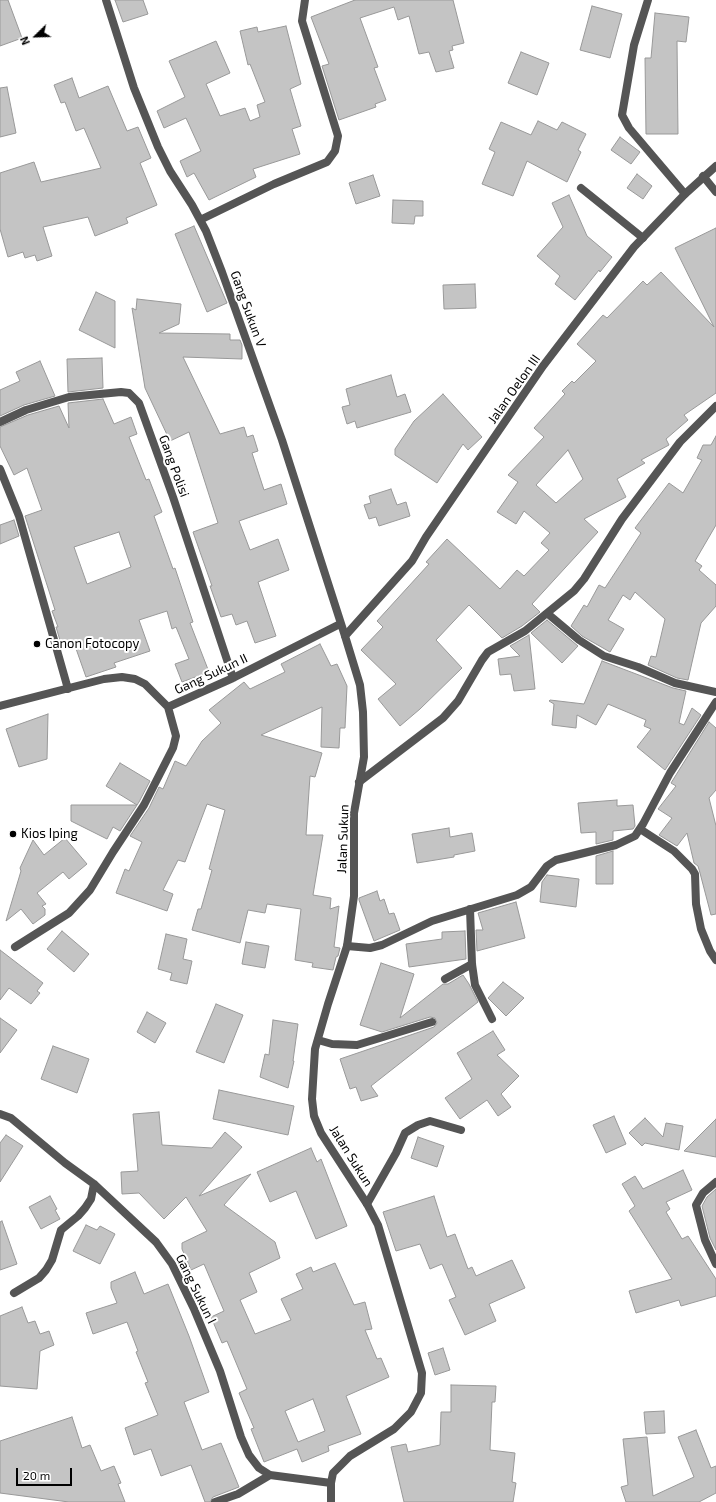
<!DOCTYPE html>
<style>
body{margin:0}
#map{position:relative;width:716px;height:1502px;overflow:hidden;background:#fff;font-family:"Exo 2",sans-serif}
canvas{display:block}
.north{position:absolute;left:16px;top:16px;width:40px;height:40px;-webkit-text-stroke:3px #fff;paint-order:stroke;rotate:247deg;font-size:11px;font-weight:700;line-height:16px;text-align:center;color:#000}
.north::after{content:'';display:block;margin:auto;width:14px;height:18px;background:#000;clip-path:polygon(50% 0,100% 100%,50% 72%,0 100%)}
.scale{position:absolute;left:16px;top:1468px;width:56px;height:18px;box-sizing:border-box;border:2px solid #000;border-top:0;padding-left:5px;font-size:12px;line-height:14px;white-space:nowrap;color:#000;-webkit-text-stroke:3px #fff;paint-order:stroke}
</style>
<div id="map">
<canvas width="716" height="1502"></canvas>
<div class="north">N</div>
<div class="scale">20 m</div>
</div>
<script>
const context = document.querySelector('canvas').getContext('2d');
context.lineJoin = 'round';
function paint(path, color) { context.fillStyle = color; context.fill(path, 'evenodd'); }
const shape = rows => new Path2D(rows.map(r => 'M' + r).join(''));
function strokePath(path, color, width, dash) { context.strokeStyle = color; context.lineWidth = width; context.lineCap = dash ? 'butt' : 'round'; context.setLineDash(dash || []); context.stroke(path); }
function write(font, color, halo, rows, align = 'center') {
  context.font = font + ' "Exo 2",sans-serif'; context.lineWidth = 4; context.setLineDash([]); context.textBaseline = 'middle'; context.strokeStyle = halo; context.fillStyle = color; for (const [text, x, y, turn = 0] of rows) {
    context.save(); context.translate(x, y); context.rotate((+turn || 0) * Math.PI / 180); context.textAlign = isNaN(turn) ? turn : align; if (halo) context.strokeText(text, 0, 0); context.fillText(text, 0, 0); context.restore();
  }
}
const building = shape([
 [0,0,8,0,22,38,0,46,0,0],
 [115,0,143,0,148,14,123,22,115,0],
 [355,0,453,0,464,43,452,46,453,50,449,51,454,68,436,72,429,52,419,54,409,16,398,20,394,7,360,18,378,67,374,68,386,100,375,104,376,107,339,120,322,66,329,64,311,17,355,0],
 [592,6,622,14,610,58,580,50,592,6],
 [655,13,689,17,686,42,677,41,678,134,646,134,645,58,651,58,655,13],
 [286,26,301,84,290,89,301,126,292,129,300,154,253,169,256,177,209,200,194,173,187,177,180,161,201,151,186,118,164,128,157,111,185,97,169,61,216,41,230,73,206,84,220,116,245,108,250,121,260,117,257,105,265,102,250,64,248,65,240,31,257,27,258,32,286,26],
 [521,52,549,63,537,95,508,83,521,52],
 [72,78,79,98,108,86,127,131,138,127,151,158,140,163,157,205,126,218,128,223,95,236,88,217,43,227,52,256,37,261,35,255,25,258,23,252,8,257,0,229,0,173,34,162,41,182,101,168,84,128,76,131,65,102,61,103,54,85,72,78],
 [7,87,16,133,0,137,0,88,7,87],
 [538,121,557,130,562,122,586,134,578,150,581,152,567,182,527,161,513,196,482,184,495,152,489,149,501,122,531,135,538,121],
 [620,137,640,152,631,164,611,150,620,137],
 [637,174,652,186,643,199,627,188,637,174],
 [373,175,380,196,356,204,349,183,373,175],
 [569,195,587,236,612,257,600,272,599,270,575,300,555,284,560,276,537,256,563,227,552,203,569,195],
 [393,200,423,201,423,216,415,216,414,224,392,223,393,200],
 [194,226,227,303,207,312,175,234,194,226],
 [716,228,716,393,684,415,688,420,666,439,669,445,641,460,645,463,617,479,626,497,584,519,598,532,532,604,540,612,522,626,502,638,469,605,436,640,462,668,420,709,400,726,378,699,396,684,361,650,383,627,377,621,429,564,426,562,447,539,500,589,517,570,524,576,549,550,541,543,550,533,524,511,516,524,497,512,518,482,508,475,544,437,534,428,565,394,562,391,572,381,574,383,596,361,577,344,603,315,607,318,643,281,647,285,661,272,714,327,675,248,716,228],
 [568,450,583,479,556,503,536,485,568,450],
 [475,284,476,308,444,309,443,285,475,284],
 [96,292,115,301,115,348,79,330,96,292],
 [137,299,181,304,179,324,159,333,230,334,230,340,240,340,242,345,242,359,183,357,220,434,244,427,247,437,253,435,258,451,252,453,264,490,281,484,287,504,239,521,250,550,278,539,289,570,258,582,276,636,255,643,247,621,236,625,232,614,221,617,210,586,212,586,193,532,218,523,189,432,170,441,145,388,132,308,136,310,137,299],
 [102,358,103,388,68,392,67,359,102,358],
 [40,361,55,396,24,405,0,416,0,390,20,381,16,372,40,361],
 [391,375,397,397,405,394,411,412,357,428,355,421,347,424,342,407,350,405,346,389,391,375],
 [443,394,482,437,468,450,463,444,437,483,395,455,395,449,414,421,443,394],
 [103,399,114,424,131,417,137,434,129,437,146,480,149,479,162,512,154,516,173,569,175,568,193,622,190,623,209,672,182,682,175,664,189,659,176,627,172,629,167,611,139,620,150,651,114,663,116,667,86,677,74,643,62,647,56,627,58,627,52,611,55,610,25,516,42,510,27,468,14,475,0,446,0,427,28,415,59,406,69,428,68,403,103,399],
 [119,532,131,567,87,584,74,547,119,532],
 [716,436,716,525,695,561,702,566,699,570,716,585,716,606,701,623,688,680,677,678,648,665,651,656,656,657,665,619,635,592,630,600,623,595,608,620,624,629,610,652,582,636,571,626,584,605,587,607,599,585,605,588,641,533,635,528,669,483,683,493,702,460,697,458,703,445,711,445,716,436],
 [391,489,397,505,406,502,410,516,379,526,376,517,369,519,364,505,371,503,369,496,391,489],
 [14,520,19,536,0,544,0,525,14,520],
 [547,620,578,646,562,663,531,633,547,620],
 [529,635,535,689,514,691,511,674,500,675,498,659,520,656,510,646,529,635],
 [320,644,331,666,337,664,347,686,345,728,340,728,339,748,321,747,322,707,261,735,322,753,315,777,310,776,306,835,323,835,313,895,331,898,330,909,339,906,334,947,340,948,338,956,336,957,333,970,312,967,313,963,295,960,301,909,267,904,265,913,248,910,240,943,192,930,198,909,201,909,212,870,209,869,225,810,207,804,185,862,178,860,163,890,173,894,167,911,116,893,125,869,129,871,142,842,130,836,149,808,159,787,163,789,175,761,186,766,202,741,221,723,209,710,244,682,250,689,285,672,281,664,320,644],
 [602,661,673,688,686,691,679,723,684,725,692,708,701,715,665,770,637,747,651,729,644,726,646,720,608,704,596,725,577,715,576,728,552,725,554,704,549,701,550,700,584,704,602,661],
 [48,714,47,759,19,767,6,729,48,714],
 [709,722,716,728,716,790,709,798,716,826,716,914,711,915,700,873,698,866,694,863,687,833,677,846,659,835,672,818,658,809,676,786,671,783,709,722],
 [120,763,150,781,139,802,120,831,113,827,107,839,71,821,71,805,137,805,106,786,120,763],
 [617,800,617,806,633,805,635,826,633,829,613,831,613,840,596,844,596,832,581,833,578,803,617,800],
 [449,828,450,837,472,833,475,851,454,855,454,857,417,863,412,834,449,828],
 [65,838,87,864,69,879,63,872,37,893,46,904,42,906,45,909,45,915,33,924,21,909,6,921,21,871,20,868,33,840,44,855,65,838],
 [613,851,613,884,596,884,596,856,613,851],
 [547,875,579,879,576,907,540,902,542,882,547,875],
 [377,891,380,901,384,899,389,914,394,913,400,930,374,941,359,900,359,898,377,891],
 [516,902,525,938,477,951,476,930,483,930,478,913,516,902],
 [62,931,89,954,74,972,47,949,62,931],
 [465,931,466,959,409,967,406,944,442,939,442,932,465,931],
 [166,934,187,939,183,959,192,961,187,984,170,980,172,973,158,969,166,934],
 [246,942,269,946,265,968,242,964,246,942],
 [0,950,43,983,37,991,40,993,31,1004,9,988,0,1000,0,950],
 [381,963,414,974,400,1018,443,984,448,984,463,975,469,984,478,1002,371,1086,378,1096,361,1101,356,1087,350,1089,340,1059,434,1027,437,1023,435,1018,430,1017,382,1032,360,1025,381,963],
 [503,982,524,998,506,1016,488,998,503,982],
 [216,1004,243,1015,224,1063,196,1052,216,1004],
 [147,1012,166,1023,155,1043,137,1032,147,1012],
 [0,1018,17,1030,0,1053,0,1018],
 [273,1020,298,1024,293,1061,294,1061,288,1088,260,1077,265,1054,269,1055,273,1020],
 [493,1031,505,1050,497,1055,519,1076,501,1094,511,1107,498,1116,487,1100,460,1119,445,1098,472,1079,457,1053,493,1031],
 [53,1046,89,1059,77,1093,41,1079,53,1046],
 [219,1090,294,1106,288,1135,213,1119,219,1090],
 [159,1112,162,1145,212,1148,225,1132,242,1147,199,1196,251,1174,224,1205,275,1242,280,1258,249,1273,257,1292,240,1300,255,1334,291,1320,281,1299,303,1289,296,1274,311,1267,313,1272,335,1263,354,1305,365,1302,372,1329,365,1330,377,1359,381,1358,389,1377,346,1396,361,1434,328,1446,329,1451,302,1462,297,1449,264,1462,251,1429,254,1428,239,1393,247,1389,227,1341,222,1343,211,1317,224,1311,204,1264,191,1270,182,1249,182,1243,207,1231,186,1197,164,1219,139,1193,122,1194,121,1172,138,1171,133,1114,159,1112],
 [313,1399,325,1431,298,1442,285,1411,313,1399],
 [614,1116,626,1144,606,1153,593,1125,614,1116],
 [645,1118,663,1137,666,1123,683,1126,679,1150,645,1143,642,1146,629,1133,645,1118],
 [716,1119,716,1157,684,1151,716,1119],
 [6,1135,23,1146,0,1182,0,1143,6,1135],
 [418,1137,444,1146,437,1167,411,1158,418,1137],
 [311,1148,317,1162,321,1159,347,1226,316,1239,296,1191,270,1202,257,1172,311,1148],
 [683,1170,692,1190,666,1202,670,1209,666,1212,682,1239,688,1236,716,1279,716,1296,681,1306,679,1300,636,1313,629,1291,672,1279,629,1211,635,1206,622,1184,635,1176,643,1189,683,1170],
 [716,1189,716,1250,710,1238,702,1206,707,1197,716,1189],
 [50,1196,57,1209,55,1210,60,1219,41,1229,29,1207,50,1196],
 [434,1196,447,1237,455,1234,468,1269,472,1267,476,1276,512,1260,525,1288,489,1304,496,1321,465,1335,449,1300,456,1297,442,1264,430,1269,420,1244,396,1251,383,1212,434,1196],
 [2,1221,17,1264,0,1270,0,1222,2,1221],
 [86,1225,97,1230,100,1226,115,1234,100,1264,73,1251,86,1225],
 [135,1272,144,1294,168,1284,189,1336,209,1392,184,1402,202,1450,221,1443,239,1487,213,1497,210,1502,205,1502,191,1465,161,1476,151,1449,134,1455,125,1428,158,1415,145,1383,148,1382,136,1352,138,1351,127,1322,93,1334,86,1313,117,1303,111,1288,111,1282,135,1272],
 [22,1307,28,1323,35,1321,40,1334,49,1331,54,1345,40,1351,37,1389,0,1386,0,1316,22,1307],
 [443,1348,450,1370,435,1375,428,1353,443,1348],
 [451,1385,496,1386,495,1402,492,1402,490,1450,515,1453,512,1482,516,1483,513,1502,404,1502,391,1447,406,1444,408,1452,440,1445,441,1412,451,1412,451,1385],
 [664,1411,665,1433,646,1434,644,1412,664,1411],
 [72,1417,82,1448,90,1445,101,1471,114,1466,121,1483,118,1484,125,1502,69,1502,0,1493,0,1441,72,1417],
 [696,1430,711,1468,716,1466,716,1493,699,1502,626,1502,621,1487,628,1485,623,1439,647,1437,653,1496,694,1477,678,1437,696,1430]
]);
paint(building, '#c4c4c4');
strokePath(building, '#999', 1);
strokePath(shape([
 [581,188,643,238]
]), '#555', 8);
strokePath(shape([
 [106,0,134,88,158,147,170,171,192,205,206,231,222,272,282,440,345,636],
 [648,0,634,45,622,115,629,128,685,194],
 [703,176,716,192],
 [200,220,274,184,327,162,335,151,338,136,302,21,305,0],
 [0,422,26,410,69,397,121,392,129,393,139,403,173,497,233,678],
 [0,469,19,516,68,689],
 [548,614,579,640,604,656,638,667,675,683,716,692],
 [0,706,104,679,122,677,135,679,145,684,168,707,233,678,340,624],
 [359,782,443,718,458,701,482,660,488,652,525,631,574,591,584,579,622,519,680,442,716,406],
 [640,829,674,851,692,869,695,874,696,904,701,929,710,951,716,960],
 [470,909,472,964,475,985,492,1019],
 [347,946,370,948,382,945,432,921,517,895,531,887,547,866,556,860,616,845,635,836,643,824,670,773,716,702],
 [15,947,69,913,90,890,113,852,144,805,173,748,176,736,168,707],
 [445,979,472,964],
 [318,1040,332,1044,357,1045,432,1022],
 [0,1114,11,1118,65,1163,94,1184,156,1242,172,1264,194,1309,220,1371,241,1437,249,1455,259,1468,270,1475,331,1483],
 [716,1182,703,1193,696,1205,705,1240,716,1264],
 [367,1204,396,1153,405,1133,418,1125,430,1121,461,1130],
 [14,1293,39,1278,46,1270,52,1260,61,1230,78,1216,85,1208,91,1199,94,1184],
 [215,1502,238,1494,270,1475]
]), '#555', 8);
strokePath(shape([
 [331,1502,331,1483,333,1473,350,1456,394,1429,411,1412,421,1393,422,1373,378,1225,367,1204,321,1133,314,1116,312,1099,315,1049,328,1004,347,946,354,896,354,813,364,757,363,712,360,685,345,636,412,561,426,537,543,366,634,247,685,194,716,166]
]), '#555', 8);
for (const [x, y, r, color] of [
 [37,644,4,"#000"],
 [13,834,4,"#000"]
]) { const dot = new Path2D(); dot.arc(x, y, r, 0, 2 * Math.PI); context.fillStyle = color; context.fill(dot); strokePath(dot, '#fff', 1.5); }
write('13px', '#000', '#fff', [
 ["Gang Sukun V",248,309,70],
 ["Jalan Oelon III",514,389,-55],
 ["Gang Polisi",174,466,70],
 ["Gang Sukun II",211,674,-25],
 ["Jalan Sukun",343,839,-88],
 ["Jalan Sukun",351,1156,58],
 ["Gang Sukun I",196,1289,64]
]);
write('13px', '#000', '#fff', [
 ["Canon Fotocopy",45,644],
 ["Kios Iping",21,834]
], 'left');
</script>
